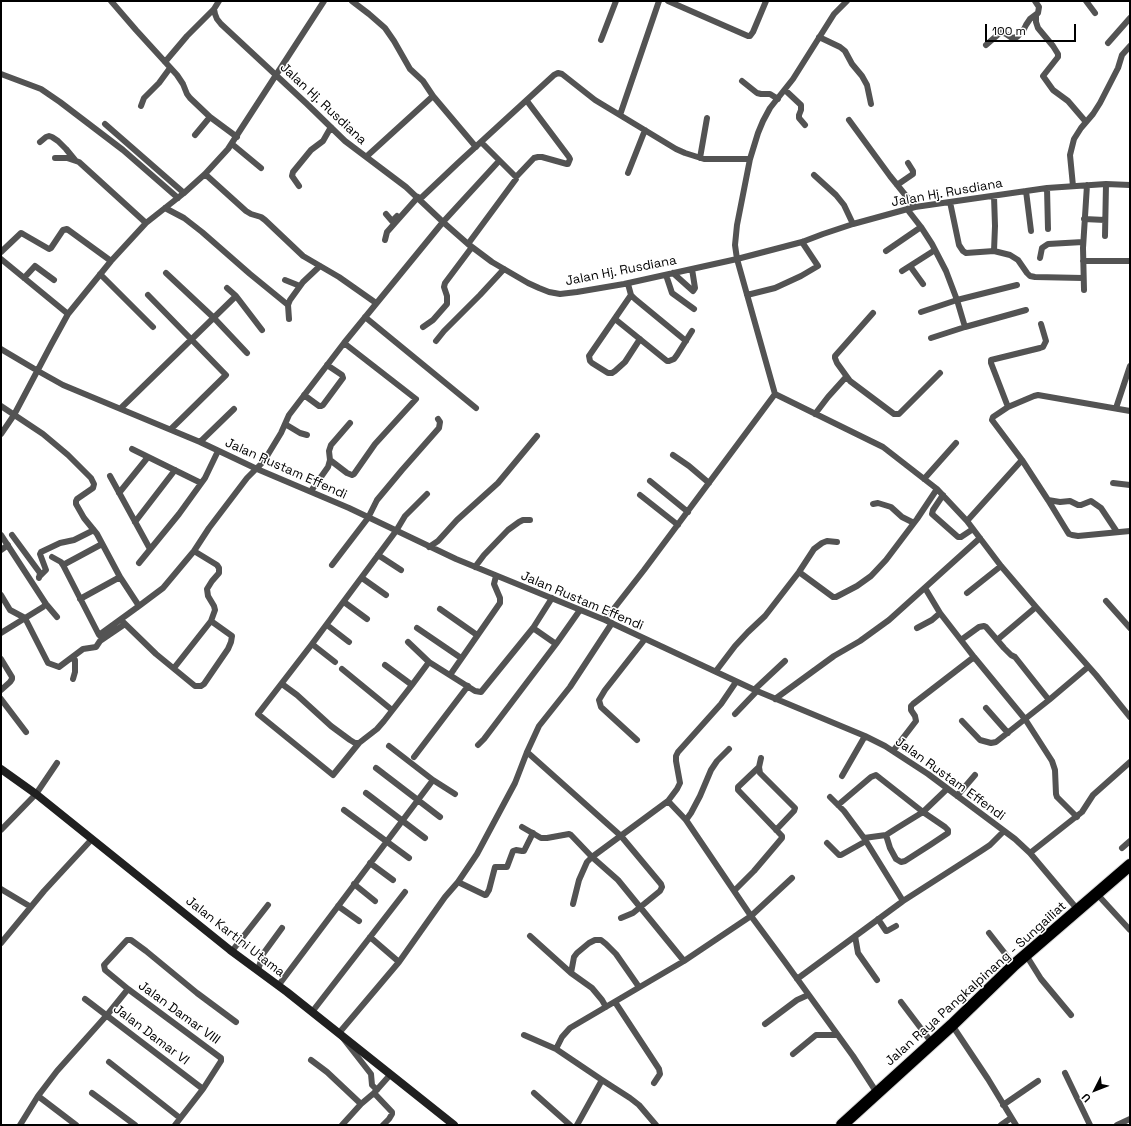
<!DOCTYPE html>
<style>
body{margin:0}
#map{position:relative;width:1131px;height:1126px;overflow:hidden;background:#fff;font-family:"Space Grotesk",sans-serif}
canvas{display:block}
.frame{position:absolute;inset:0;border:2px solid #000;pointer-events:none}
.north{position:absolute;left:1075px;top:1070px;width:40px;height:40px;-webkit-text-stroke:3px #fff;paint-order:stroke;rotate:228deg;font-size:11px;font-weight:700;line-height:16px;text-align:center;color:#000}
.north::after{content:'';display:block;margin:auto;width:14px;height:18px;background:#000;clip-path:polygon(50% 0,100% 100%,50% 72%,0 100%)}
.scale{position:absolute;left:985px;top:24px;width:91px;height:18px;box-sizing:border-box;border:2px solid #000;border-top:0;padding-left:5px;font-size:12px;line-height:14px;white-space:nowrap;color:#000;-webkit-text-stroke:3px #fff;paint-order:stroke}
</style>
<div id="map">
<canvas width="1131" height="1126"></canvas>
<div class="frame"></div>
<div class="north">U</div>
<div class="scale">100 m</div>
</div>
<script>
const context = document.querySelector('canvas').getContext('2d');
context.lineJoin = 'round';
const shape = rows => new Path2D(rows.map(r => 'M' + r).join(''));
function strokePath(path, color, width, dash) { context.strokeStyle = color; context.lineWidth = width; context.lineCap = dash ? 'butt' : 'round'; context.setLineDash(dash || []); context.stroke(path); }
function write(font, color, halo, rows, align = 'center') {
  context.font = font + ' "Space Grotesk",sans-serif'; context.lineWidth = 3; context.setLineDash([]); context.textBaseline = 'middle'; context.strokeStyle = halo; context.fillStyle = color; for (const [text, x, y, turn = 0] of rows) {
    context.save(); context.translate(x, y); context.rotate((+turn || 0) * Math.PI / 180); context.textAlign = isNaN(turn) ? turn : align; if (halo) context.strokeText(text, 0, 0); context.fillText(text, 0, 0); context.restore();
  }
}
const highway = shape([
 [842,1125,952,1025,1014,965,1130,865]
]);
strokePath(highway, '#dbdbdb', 14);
strokePath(shape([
 [111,1,136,30,177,75,183,84,187,94,190,98,210,117],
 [352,1,369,14,385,28,394,41,410,69,423,81,433,96,476,147],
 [668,1,748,36,750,36,753,32,766,1],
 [847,1,834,14,793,79,770,108,763,121,758,133,750,159,737,225,735,245,737,259,775,394,883,447,937,489,967,521,1001,566,1036,607,1096,675,1130,717],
 [1086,1,1095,13],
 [214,9,215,14,217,19,221,24,307,104,345,141,406,187,443,222,468,244,492,262,528,283,539,288,549,292,560,294,577,292,624,284,737,259,802,242,823,234,853,224,915,207,1047,188,1106,184,1130,185],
 [1036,15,1036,22,1038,28,1053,46,1058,54,1058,57,1043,76,1053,90,1068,101,1086,122],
 [819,37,840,47,845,51,852,64,862,76,867,85,871,104],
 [601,40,616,1],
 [1108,43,1130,18],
 [986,45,1001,32,1006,34,1012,38,1017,37,1023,31,1026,25,1030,19,1038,13,1039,7,1035,1],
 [165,62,187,36,214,9,219,1],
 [1,74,41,89,60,102,123,150,178,198],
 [742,81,757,93,761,94,770,94,778,99],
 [785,90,801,105,801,110,799,115,799,118,805,125],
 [141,106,144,98,159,83,170,68],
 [620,115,659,1],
 [849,120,890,176,915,207],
 [105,124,184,193],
 [195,135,210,117,237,137],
 [40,142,46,137,49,136,52,137,58,141,66,149,75,160],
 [232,144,261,168],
 [366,157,433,96],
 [55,158,67,158,79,162,146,223],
 [700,158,707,118],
 [628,173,645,130],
 [205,174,246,211,251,214,261,217,265,220,303,256,339,277,376,303],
 [814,175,836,195,844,205,853,224],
 [516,177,534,158,538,157,542,157,567,164,568,164,570,159,569,157,527,101],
 [897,185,913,174,913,171,908,163],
 [299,186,292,176,293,172,311,150,323,141,331,127],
 [1073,186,1070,155,1074,139,1081,128,1093,114,1100,103,1118,68,1122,55,1130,46],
 [1047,188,1048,229],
 [1026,191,1031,231],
 [420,199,458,163,554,75,558,73,562,74,595,100,676,149,685,153,704,159,750,159],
 [950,202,959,245,963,251,966,253,994,251,1010,255,1018,260,1027,273,1030,276,1035,277,1083,278],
 [165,208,184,218,202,232,250,274,288,305],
 [907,209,921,227,932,244,946,271,957,300,965,327,931,338],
 [386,214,392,221,397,216],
 [1084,219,1105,220],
 [1105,236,1106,184],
 [385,240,387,232,418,197],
 [468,244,516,179,516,177,481,142],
 [886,251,921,227],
 [994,251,995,226,994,196],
 [1,252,21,233,23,234,49,249,51,248,63,230,67,229,111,261],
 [1040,258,1042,248,1048,244,1083,242],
 [1,259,68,314],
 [1083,261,1130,261],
 [910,266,923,284],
 [902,271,935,250],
 [166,273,214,318,247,353],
 [673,273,693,291,695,288,692,269],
 [100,274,153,327],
 [666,275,672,293,694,309],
 [24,278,35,266,54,280],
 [285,280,300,286],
 [628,284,631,295,635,299,686,341],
 [227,288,236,296,262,330],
 [1084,290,1083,248,1087,185],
 [148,295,226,375,171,429],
 [631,295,589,356,590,361,592,363,608,373,612,373,615,371,625,362,640,339],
 [747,295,775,288,801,276,818,266,802,242],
 [921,312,957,300,1017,285],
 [873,313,835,356,835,358,837,363,850,381,894,414,899,414,940,373],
 [365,317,476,408],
 [289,319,288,305,290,300,303,282,320,266],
 [615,319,667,361,669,361,674,359,677,355,692,331],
 [423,327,433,320,447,304,447,296,444,287,445,283,472,247],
 [965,327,1026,310],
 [436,341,444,331,480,295,504,269],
 [1,349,38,371,63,385,200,442,257,469,349,508,456,559,605,620,757,691,865,736,885,746,928,774,1015,839,1030,853,1078,910],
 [304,395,319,406,321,406,323,405,343,378,342,375,327,365],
 [1,406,43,434,68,455,91,478,94,484,93,488,77,499,76,501,76,504,84,518,97,534,120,577,139,606],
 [1008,407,991,363,991,360,1040,348,1043,347,1046,341,1041,324],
 [121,408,236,296],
 [1116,408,1130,366],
 [1130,411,1038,395,1034,396,1008,407,993,417,992,420,1022,460,1048,500,1067,531,1069,534,1072,535,1078,536,1130,531],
 [815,414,828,397,846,377],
 [285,424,300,433,307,435],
 [1,434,14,415,51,345,68,314,111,261,146,223,184,193,205,174,228,149,324,1],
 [200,442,234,409],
 [132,449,201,483],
 [673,455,689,466,709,483],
 [330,460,347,473,352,475,354,474,375,444,416,399,344,343],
 [110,476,150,549],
 [924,479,956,443],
 [650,481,688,512],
 [1113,483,1130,485],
 [311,491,328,467,330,460,329,451,331,445,350,423],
 [119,493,148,457],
 [640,495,678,525],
 [943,495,933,510,932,514,958,537,961,537,973,529],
 [1048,500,1060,502,1070,501,1078,505,1081,505,1091,501,1101,508,1117,532],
 [873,504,878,503,891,507,902,517,914,523],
 [967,521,1022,460],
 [135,522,175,470],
 [1,535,46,604,57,617],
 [12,535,40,573,39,578],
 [102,544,63,565,99,635,139,606,163,588,194,551,209,528,247,478,264,461,281,433,289,415,344,343,443,222,499,161],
 [429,547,438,541,457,520,498,483,537,436],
 [1,550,8,545],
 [378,555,401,570],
 [52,557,61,562,63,565],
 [139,563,179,514,205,478,218,451],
 [332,565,368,518,377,500,402,470,439,428,440,422,438,419],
 [475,567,484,555,508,530,519,522,523,520,530,520],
 [799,572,833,597,836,597,857,586,871,576,886,560,917,519,937,489],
 [39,577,46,570,40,554,41,552,60,543,74,540,94,530],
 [362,578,386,595],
 [925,588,940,613,974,657,1025,719,1052,761,1055,770,1056,794,1057,797,1077,817],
 [967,593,1001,566],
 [1,595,10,610,25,618,48,663,59,667,83,649,96,647,100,641,125,624],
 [80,599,120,577],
 [1106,601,1130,628],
 [344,602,367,619],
 [440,609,477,635],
 [121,620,156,654,195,686,201,686,204,684,228,649,231,642,232,636,211,621,215,610,214,606,208,596,207,589,212,581,219,573,219,568,217,565,194,551],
 [605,620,644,570,775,394],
 [327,625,349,642],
 [417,628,461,658],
 [533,628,556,644],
 [917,628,932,620,940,613],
 [1,633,43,607,46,604],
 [961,640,979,627,984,626,986,627,1004,648,1011,655,1015,657,1049,700],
 [997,640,1036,607],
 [408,642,429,662],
 [312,644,258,714,333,775,359,743],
 [72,658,75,660,75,672,73,679],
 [1,659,12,677,12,679,10,682,1,690],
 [335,662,312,644,396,531,405,516,427,494],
 [385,665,412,685],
 [174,668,211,621],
 [342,669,392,710],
 [716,671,735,646,748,632,765,616,799,572,814,549,822,543,827,541,837,542],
 [450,675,500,603,500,598,494,584,496,576],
 [282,684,297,695,331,726,350,740,355,743,359,743,377,729,384,721,412,685,429,662,475,691,481,692,533,628,552,598],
 [754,690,785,661],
 [1,699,26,732],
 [775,699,834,656,860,641,889,620,980,538],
 [986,708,1008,733],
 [735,714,757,691],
 [962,721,980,740,991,743,996,742,1049,700,1088,667],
 [637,740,601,707,599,700,605,690,645,639],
 [478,745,484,739,556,644,580,610],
 [389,746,433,780],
 [893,751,916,721,915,716,911,710,911,706,913,704,974,657],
 [527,752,621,836,661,884,662,887,660,891,633,913,621,918],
 [414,757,468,686],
 [761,758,759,767,760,773,795,808,794,811,776,830],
 [376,768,440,817],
 [842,776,865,736],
 [366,793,425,838],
 [957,796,975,775],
 [830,797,844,811,864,838,903,901],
 [668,801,686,820,751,916,785,962,853,1056,877,1093],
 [838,805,871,777,876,775,923,812,945,827,948,830,948,833,930,845,905,861,901,862,896,859,890,848,886,835],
 [344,810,409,858],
 [686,820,691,813,700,796,711,770,717,761,729,749],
 [522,827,541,838,547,838,569,834,571,835,592,857,618,880,684,961],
 [1,830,36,794,57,763],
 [864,838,886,835,897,828,923,812,947,789],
 [827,843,839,855,841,855,866,841],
 [1122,848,1130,841],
 [1030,853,1082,812,1093,795,1130,762],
 [370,863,393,880],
 [458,882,485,895,486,895,489,890,495,867,507,867,513,851,516,850,522,851,524,851,533,833],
 [354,884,375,901],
 [1,889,31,907],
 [734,891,754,871,782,838,782,836,738,790,738,787,759,767],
 [1097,894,1130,930],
 [573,904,579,880,587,862,592,857,668,801,677,789,680,783,676,761,676,756,678,752,721,704,736,682],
 [338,906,359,921],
 [878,919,886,931,887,931,896,926],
 [989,933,1014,965],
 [530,936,571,973,592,988,602,1000,606,1007],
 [855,936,858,953,877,980],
 [370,937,399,962],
 [1,943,44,891,92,839],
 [232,951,268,905],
 [1026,955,1041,979,1071,1015],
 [258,970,263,954,282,928],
 [571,973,574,957,577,953,589,943,595,940,601,940,606,944,616,954,639,987],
 [797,979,903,901,981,851,990,845,1004,831],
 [278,986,433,780,455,794],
 [85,999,203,1089],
 [615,1002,659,1069,660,1074,654,1083],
 [901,1002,932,1043],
 [312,1012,405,892],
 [765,1024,797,1000,808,995],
 [952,1025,988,1079,1016,1125],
 [524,1035,556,1049,602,1080,630,1098,639,1105,656,1125],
 [556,1049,562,1037,570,1028,684,961,751,916,792,878],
 [793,1054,816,1035,837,1035],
 [311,1060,327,1072,361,1104],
 [109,1062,180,1118],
 [1065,1073,1090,1125],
 [377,1090,372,1085,371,1074,339,1033,399,962,445,897,458,882,477,854,515,783,527,752,539,726,570,687,612,623],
 [92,1093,135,1125],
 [534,1093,570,1125],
 [38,1096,76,1125],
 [1003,1105,1038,1081],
 [20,1125,38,1096,57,1071,107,1015,128,989],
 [175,1125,203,1089,221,1061,221,1058,128,989,105,970,104,965,127,940,131,940,146,951,197,993,236,1022],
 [342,1125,361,1104,374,1093],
 [383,1125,389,1119,392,1114,392,1112,374,1093,390,1075],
 [577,1125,602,1080],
 [1001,1125,1011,1118],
 [1117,1125,1130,1119]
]), '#535353', 6);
strokePath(shape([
 [1,769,36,794,230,950,287,992,454,1125]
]), '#202020', 8);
strokePath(highway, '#000', 12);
write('13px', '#000', '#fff', [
 ["Jalan Hj. Rusdiana",323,104,43],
 ["Jalan Hj. Rusdiana",947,193,-10],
 ["Jalan Hj. Rusdiana",621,271,-11],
 ["Jalan Rustam Effendi",286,469,24],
 ["Jalan Rustam Effendi",582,601,23],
 ["Jalan Rustam Effendi",950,779,36],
 ["Jalan Kartini Utama",235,937,38],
 ["Jalan Raya Pangkalpinang - Sungailiat",976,984,-42],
 ["Jalan Damar VIII",179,1013,36],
 ["Jalan Damar VI",151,1035,37]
]);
</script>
